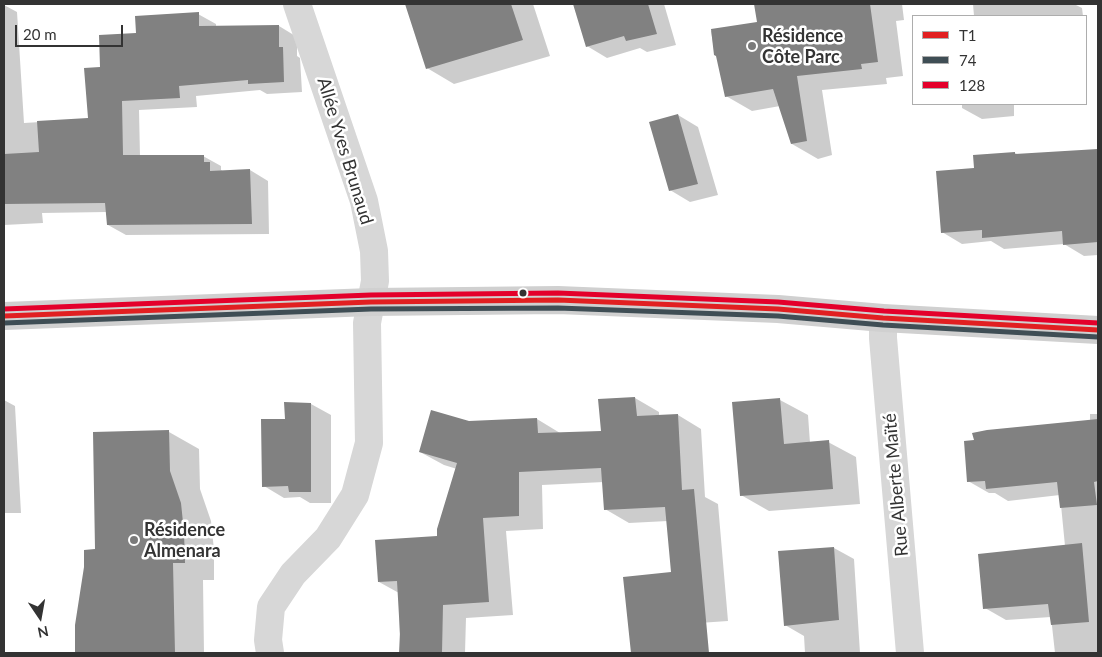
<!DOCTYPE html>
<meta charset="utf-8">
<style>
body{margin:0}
#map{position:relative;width:1102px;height:657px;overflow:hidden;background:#fff;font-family:Lato,sans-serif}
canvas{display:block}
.frame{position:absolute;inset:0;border:5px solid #333;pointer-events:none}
.legend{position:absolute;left:912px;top:15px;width:175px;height:90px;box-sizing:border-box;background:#fff;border:1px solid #adadad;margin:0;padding:6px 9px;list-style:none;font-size:15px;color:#333}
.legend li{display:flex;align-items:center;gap:10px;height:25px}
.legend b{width:25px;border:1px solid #adadad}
.north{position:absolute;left:15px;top:592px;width:50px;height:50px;-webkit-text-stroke:4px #fff;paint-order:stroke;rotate:168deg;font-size:14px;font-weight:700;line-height:20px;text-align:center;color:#333}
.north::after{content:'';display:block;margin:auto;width:18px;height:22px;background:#333;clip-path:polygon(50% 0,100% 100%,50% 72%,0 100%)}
.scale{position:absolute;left:15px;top:25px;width:108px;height:22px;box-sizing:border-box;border:2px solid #333;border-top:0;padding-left:6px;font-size:15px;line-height:18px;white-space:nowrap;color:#333;-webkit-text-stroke:4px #fff;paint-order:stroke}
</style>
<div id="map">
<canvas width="1102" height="657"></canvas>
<div class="frame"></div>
<ul class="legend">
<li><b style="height:6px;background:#e11f21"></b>T1</li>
<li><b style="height:6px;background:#3f4e55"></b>74</li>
<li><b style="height:6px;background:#e4002b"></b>128</li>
</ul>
<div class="north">N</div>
<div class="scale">20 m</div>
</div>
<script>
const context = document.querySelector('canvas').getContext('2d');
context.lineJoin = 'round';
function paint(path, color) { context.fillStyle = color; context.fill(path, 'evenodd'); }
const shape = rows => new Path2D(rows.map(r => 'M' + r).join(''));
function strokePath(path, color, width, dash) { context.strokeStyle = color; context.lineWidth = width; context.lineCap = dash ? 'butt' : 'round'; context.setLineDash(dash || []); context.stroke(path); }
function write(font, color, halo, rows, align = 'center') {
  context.font = font + ' Lato,sans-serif'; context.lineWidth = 5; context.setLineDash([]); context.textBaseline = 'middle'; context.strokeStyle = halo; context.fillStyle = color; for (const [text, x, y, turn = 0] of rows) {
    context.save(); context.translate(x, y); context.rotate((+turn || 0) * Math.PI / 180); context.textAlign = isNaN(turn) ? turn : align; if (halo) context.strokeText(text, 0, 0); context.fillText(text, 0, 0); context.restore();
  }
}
paint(shape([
 [407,4,533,4,550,56,454,84,427,68],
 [575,4,664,4,676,45,647,52,640,48,607,58,587,46],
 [755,4,902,4,904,20,896,21,903,76,886,78,887,84,822,90,832,155,818,159,792,144,780,106,752,111,726,96,717,56,715,55,711,31,758,23],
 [973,4,1074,4,1082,8,1083,16,974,16],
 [4,5,17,12,24,123,89,119,102,68,138,34,198,14,216,24,216,27,279,26,297,37,297,56,300,58,302,92,267,94,260,90,196,96,197,107,139,110,140,156,203,156,221,166,221,170,224,172,250,170,268,181,269,234,126,235,108,225,107,212,42,213,43,223,4,225],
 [962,104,1014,104,1014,116,982,119,962,108],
 [678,115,698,127,718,195,690,202,670,190],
 [1098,150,1098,255,1084,256,1064,244,1004,249,991,241,962,244,942,232,976,169,1015,153,1019,155],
 [635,398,659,412,659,416,678,415,701,429,705,497,718,504,728,621,699,623,672,573,668,521,629,523,605,509,604,482,542,485,543,529,506,531,513,615,466,618,465,653,400,653,399,593,379,582,439,537,457,469,444,465,420,452,468,422,537,419,560,433,602,432,600,400],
 [4,400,15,406,21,513,4,513],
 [780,400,808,415,810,443,828,442,856,457,860,504,769,511,741,495],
 [311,404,331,415,331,503,310,503,300,497,284,498,264,486,286,420],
 [1090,414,1098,414,1098,653,1055,653,1051,617,1006,620,985,608,1065,546,1060,495,1008,501,995,493,989,493,968,481,1090,421],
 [169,432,199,449,200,489,211,521,214,550,214,580,203,580,204,653,77,653,76,625,96,551,94,433],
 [834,548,854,559,860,653,805,653,804,636,785,625]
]), '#0003');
paint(shape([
 [405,4,511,4,523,40,426,69],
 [573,4,648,4,657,34,626,41,624,36,586,47],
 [754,4,870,4,878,62,861,64,862,69,797,76,807,141,791,144,773,89,725,97,716,56,714,55,711,29,757,22],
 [199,12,199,26,279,25,279,47,283,47,284,82,248,84,248,80,179,86,180,98,122,101,123,155,204,155,204,162,210,162,210,171,250,169,252,224,107,225,105,203,4,204,4,154,39,152,37,121,88,118,84,68,100,67,99,35,136,33,135,16],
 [678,114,698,184,669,191,649,122],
 [1098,149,1098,242,1063,245,1062,231,982,238,982,230,941,233,936,171,974,168,973,155,1015,152,1015,154],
 [635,397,637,416,678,414,682,490,694,489,709,653,631,653,623,577,671,572,665,507,604,510,601,468,519,472,519,516,483,518,489,602,443,605,442,653,399,653,400,634,397,581,378,582,375,540,437,536,437,529,457,463,419,452,431,410,469,421,537,418,538,433,601,431,598,399],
 [780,398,784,444,829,440,833,489,740,496,732,402],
 [284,402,311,403,311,492,289,492,288,486,262,487,261,419,285,419],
 [1098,419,1098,481,1094,482,1097,505,1060,508,1057,482,986,489,985,481,967,482,964,441,974,440,972,433,987,430],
 [169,430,170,471,181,503,184,532,185,563,173,563,175,653,75,653,75,625,84,567,84,550,95,549,93,432],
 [1082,543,1089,622,1051,625,1048,604,983,609,978,554],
 [834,547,839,620,784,626,778,551]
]), '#818181');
strokePath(shape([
 [883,318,883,338,910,653],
 [270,653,268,640,271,607,293,574,328,538,355,495,369,443,367,323,375,281,374,251,364,201,297,4]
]), '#d7d7d7', 28);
strokePath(shape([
 [4,316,371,302,558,300,778,309,883,318,1098,330]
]), '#d0d0d0', 28);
strokePath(shape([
 [4,316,371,302,558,300,778,309,883,318,1098,330]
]), '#e11f21', 5);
strokePath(shape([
 [4,323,371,309,558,308,778,316,883,325,1098,337]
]), '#3f4e55', 5);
strokePath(shape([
 [4,309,371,295,558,293,778,302,884,311,1098,323]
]), '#e4002b', 5);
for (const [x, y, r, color] of [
 [752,46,5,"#7a7a7a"],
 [523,293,4.5,"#333"],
 [134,540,5,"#7a7a7a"]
]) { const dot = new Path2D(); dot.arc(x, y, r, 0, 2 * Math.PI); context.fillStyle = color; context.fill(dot); strokePath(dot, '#fff', 2); }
write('bold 18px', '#333', '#fff', [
 ["Résidence",762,36],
 ["Côte Parc",762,57],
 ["Résidence",144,530],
 ["Almenara",144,551]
], 'left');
write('18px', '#333', '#fff', [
 ["Allée Yves Brunaud",345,151,73],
 ["Rue Alberte Maïté",896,485,-95]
]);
</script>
